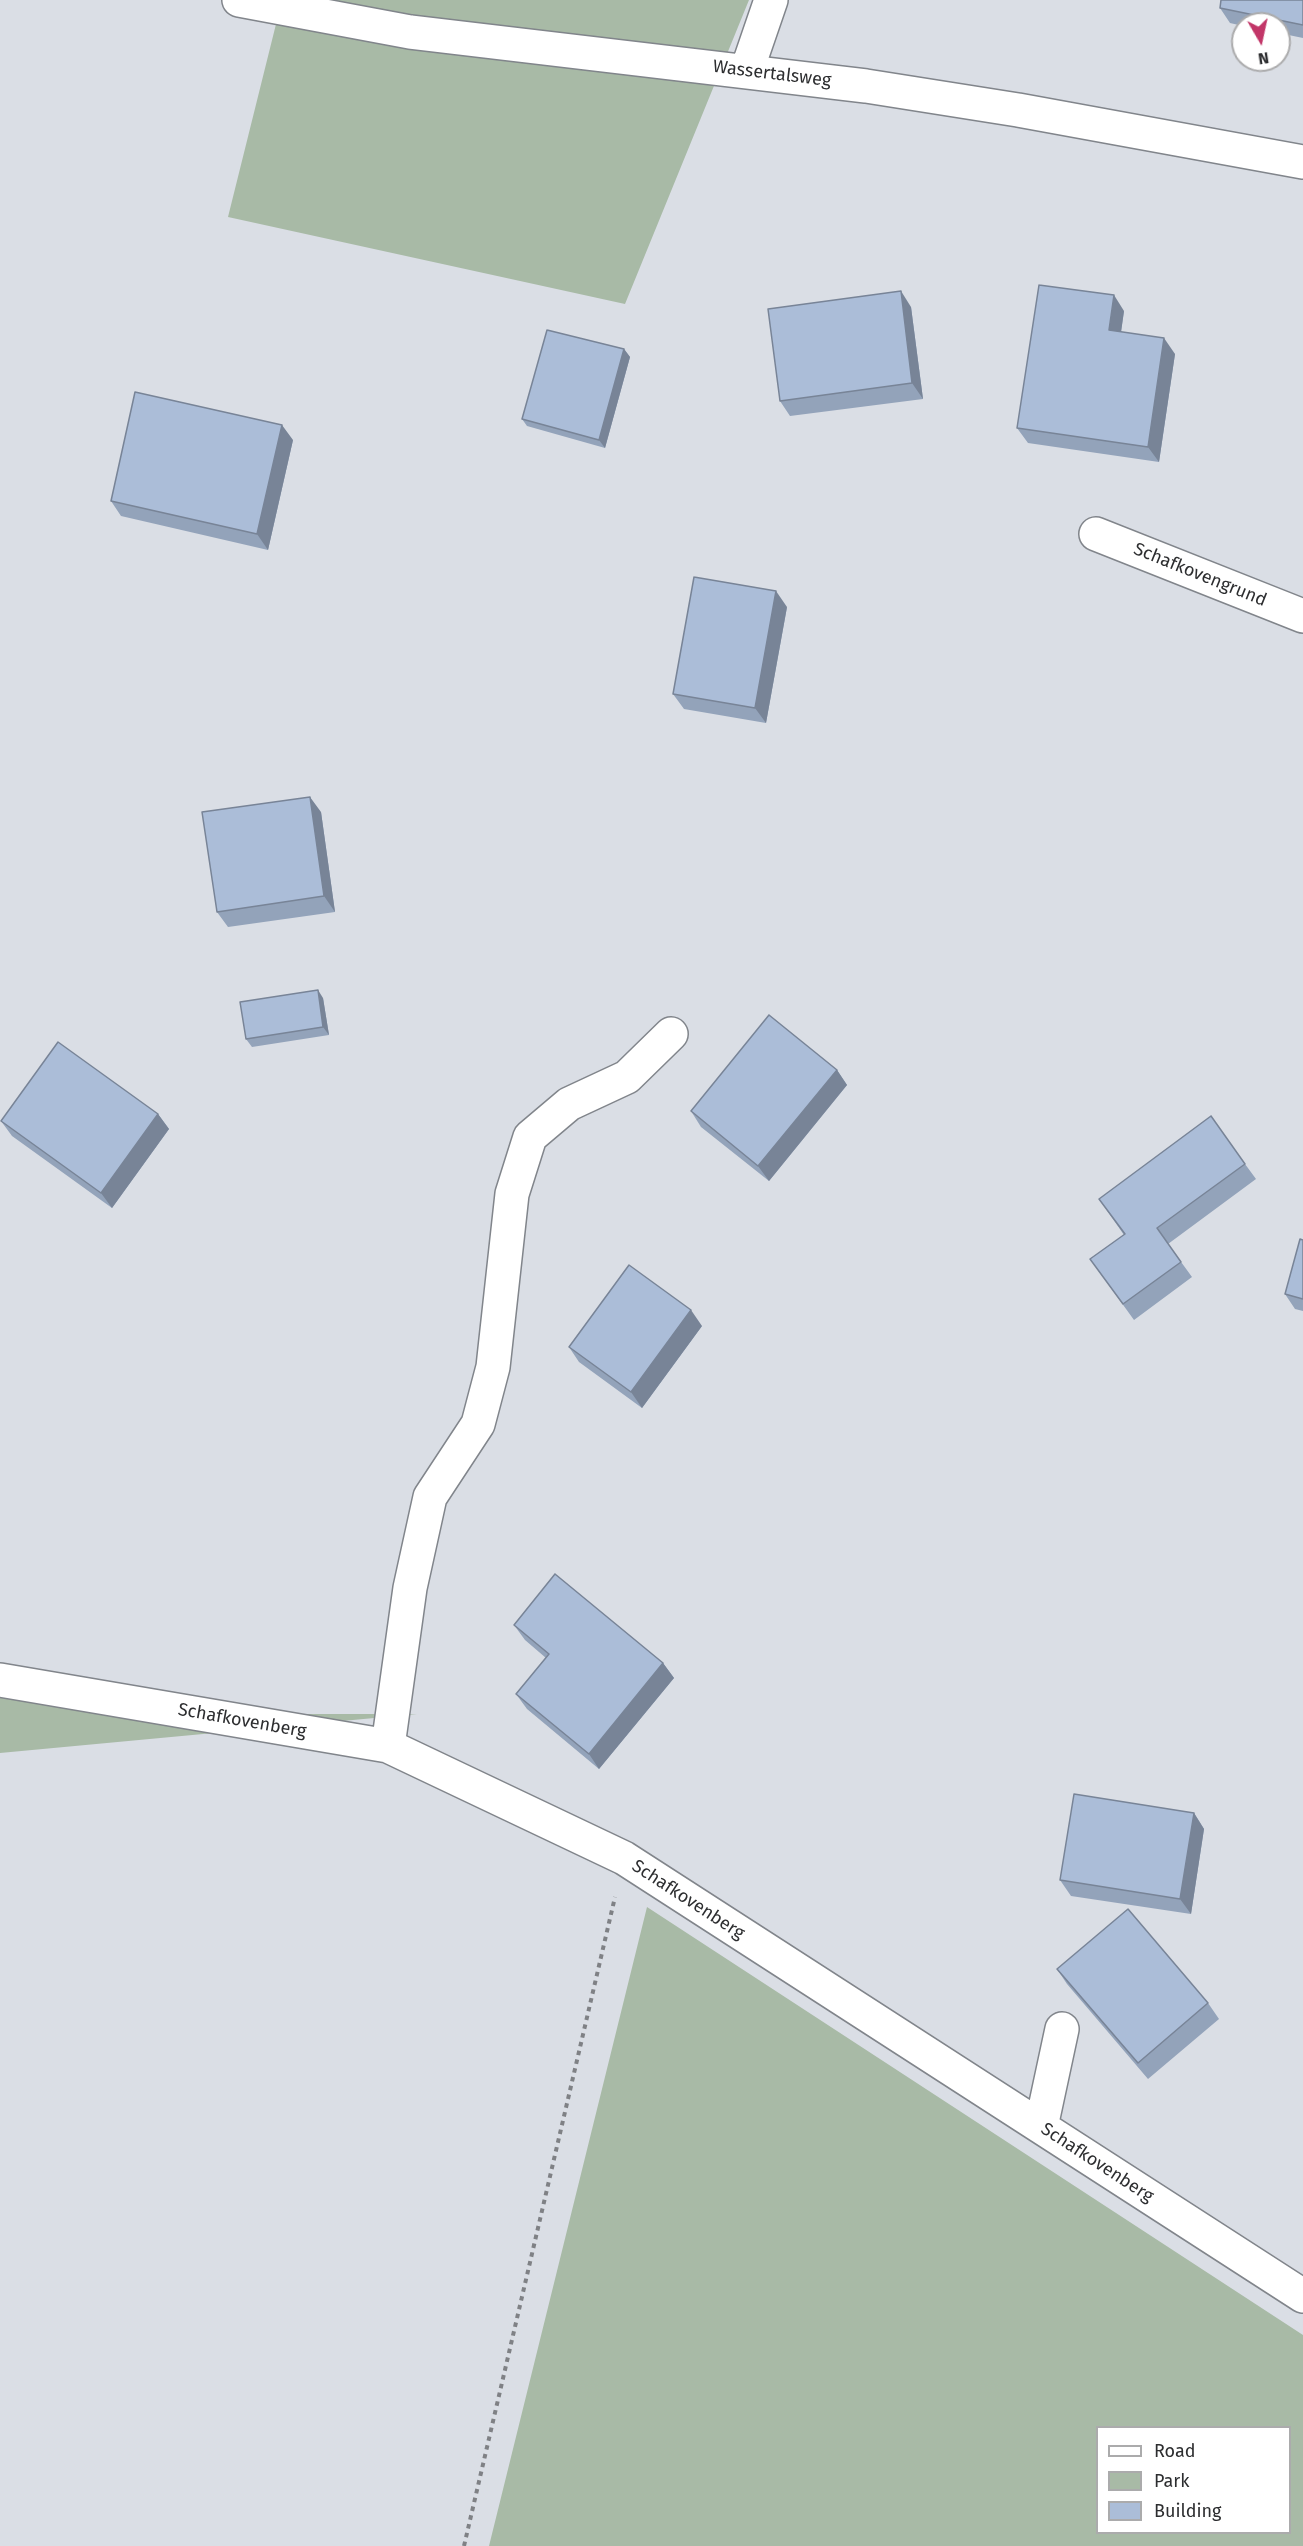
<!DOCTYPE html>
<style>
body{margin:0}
#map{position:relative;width:1303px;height:2546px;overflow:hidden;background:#dadee5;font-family:"Fira Sans",sans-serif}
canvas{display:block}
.legend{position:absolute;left:1096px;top:2426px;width:195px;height:108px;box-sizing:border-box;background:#fff;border:2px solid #ababac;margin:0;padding:8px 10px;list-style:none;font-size:18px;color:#2d2e30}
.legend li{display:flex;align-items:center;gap:12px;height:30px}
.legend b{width:30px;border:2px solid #ababac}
.north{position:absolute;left:1231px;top:12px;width:60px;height:60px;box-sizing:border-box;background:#fff;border:2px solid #ababac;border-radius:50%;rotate:171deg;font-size:16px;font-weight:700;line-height:24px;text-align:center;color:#2d2e30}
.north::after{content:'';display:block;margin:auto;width:21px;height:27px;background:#c23668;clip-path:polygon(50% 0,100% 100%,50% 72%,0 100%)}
</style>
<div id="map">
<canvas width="1303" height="2546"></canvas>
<ul class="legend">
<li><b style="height:8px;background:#fff"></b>Road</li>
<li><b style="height:16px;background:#a8baa6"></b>Park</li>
<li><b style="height:16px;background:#abbdd8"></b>Building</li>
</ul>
<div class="north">N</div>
</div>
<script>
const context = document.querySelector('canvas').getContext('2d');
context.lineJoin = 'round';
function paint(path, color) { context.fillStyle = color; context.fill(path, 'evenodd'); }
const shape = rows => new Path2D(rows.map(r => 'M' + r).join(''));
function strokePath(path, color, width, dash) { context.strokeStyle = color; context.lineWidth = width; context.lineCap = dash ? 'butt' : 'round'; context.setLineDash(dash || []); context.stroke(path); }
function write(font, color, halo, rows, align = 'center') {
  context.font = font + ' "Fira Sans",sans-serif'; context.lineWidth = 5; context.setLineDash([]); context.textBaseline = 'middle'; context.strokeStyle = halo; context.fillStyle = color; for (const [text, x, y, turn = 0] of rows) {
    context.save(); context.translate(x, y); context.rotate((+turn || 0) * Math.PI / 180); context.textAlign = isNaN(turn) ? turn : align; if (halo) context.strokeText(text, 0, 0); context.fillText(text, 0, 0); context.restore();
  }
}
paint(shape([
 [282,0,749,0,625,304,228,217],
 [0,1683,200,1714,417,1714,0,1753],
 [647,1907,1303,2335,1303,2546,489,2546],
 [1098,2428,1290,2428,1290,2532,1098,2532]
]), '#a8baa6');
const minor = shape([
 [239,0,410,32,866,86,1018,110,1303,162],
 [747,70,771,0],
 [1096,534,1303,616],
 [0,1680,388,1746,624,1858,1303,2296],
 [388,1746,410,1588,430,1497,478,1424,493,1367,512,1194,530,1137,569,1104,627,1077,671,1034],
 [1041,2127,1062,2029]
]);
strokePath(minor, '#81858b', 36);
strokePath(shape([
 [464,2546,615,1897]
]), '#7f8185', 4, [4.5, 4.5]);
strokePath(minor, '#fff', 33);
paint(shape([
 [1303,0,1303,38,1279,33,1279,24,1243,24,1243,26,1230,23,1220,8],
 [911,307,923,399,790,416,780,401],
 [1124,311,1121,332,1175,354,1159,462,1028,443,1017,428],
 [624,349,630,357,605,448,527,426,522,419],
 [293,440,268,550,121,516,111,501],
 [787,607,766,723,684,709,673,694],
 [321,812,335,912,228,927,217,912],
 [323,998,329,1035,252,1047,246,1039],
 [837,1070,847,1085,769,1181,701,1127,691,1111],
 [158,1114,169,1129,112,1208,12,1136,1,1121],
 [1245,1164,1256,1179,1168,1244,1192,1277,1134,1320,1090,1259,1124,1235,1099,1199],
 [1303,1240,1303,1311,1295,1309,1285,1294],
 [702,1326,642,1408,579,1362,569,1347],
 [514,1625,663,1663,674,1678,599,1769,527,1709,516,1694,546,1658,525,1640],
 [1194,1813,1204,1829,1191,1914,1071,1896,1060,1880],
 [1057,1969,1208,2003,1219,2019,1148,2079,1067,1984]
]), '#93a3ba');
paint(shape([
 [901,291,911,307,923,399,912,383],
 [1114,295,1124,311,1119,346,1109,330],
 [1164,338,1175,354,1159,462,1148,447],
 [624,349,630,357,605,448,599,440],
 [282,425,293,440,268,550,257,534],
 [776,591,787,607,766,723,755,708],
 [310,797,321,812,335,912,324,896],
 [318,990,323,998,329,1035,323,1027],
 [837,1070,847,1085,769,1181,758,1166],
 [158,1114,169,1129,112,1208,101,1193],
 [691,1310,702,1326,642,1408,631,1392],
 [663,1663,674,1678,599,1769,589,1754],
 [1194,1813,1204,1829,1191,1914,1180,1899]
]), '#788497');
const building = shape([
 [1221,0,1303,0,1303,25,1220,8,1221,0],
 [1039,285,1114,295,1109,330,1164,338,1148,447,1017,428,1039,285],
 [901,291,912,383,780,401,768,309,901,291],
 [547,330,624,349,599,440,522,419,547,330],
 [135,392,282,425,257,534,111,501,135,392],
 [694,577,776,591,755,708,673,694,694,577],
 [310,797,324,896,217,912,202,812,310,797],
 [318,990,323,1027,246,1039,240,1002,318,990],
 [769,1015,837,1070,758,1166,691,1111,769,1015],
 [58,1042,158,1114,101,1193,1,1121,58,1042],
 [1211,1116,1245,1164,1157,1228,1181,1262,1123,1304,1090,1259,1125,1234,1099,1199,1211,1116],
 [1300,1239,1303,1240,1303,1299,1285,1294,1300,1239],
 [629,1265,691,1310,631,1392,569,1347,629,1265],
 [555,1574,663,1663,589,1754,516,1694,549,1654,514,1625,555,1574],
 [1074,1794,1194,1813,1180,1899,1060,1880,1074,1794],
 [1128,1909,1208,2003,1138,2063,1057,1969,1128,1909]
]);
paint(building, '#abbdd8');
strokePath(building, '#788497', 1.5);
write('18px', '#2d2e30', '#fff', [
 ["Wassertalsweg",772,74,7],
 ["Schafkovengrund",1200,575,22],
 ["Schafkovenberg",242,1721,10],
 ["Schafkovenberg",688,1900,33],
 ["Schafkovenberg",1097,2163,33]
]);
</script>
